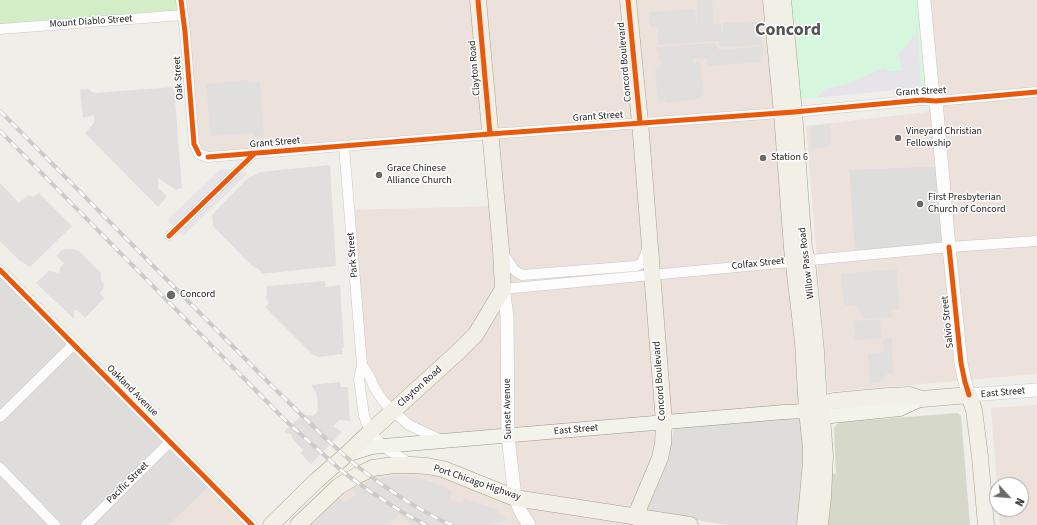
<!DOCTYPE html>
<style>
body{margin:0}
#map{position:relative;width:1037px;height:525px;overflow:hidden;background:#efeee9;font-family:"Source Sans 3",sans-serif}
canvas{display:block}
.north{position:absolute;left:989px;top:477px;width:40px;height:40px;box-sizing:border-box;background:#fff;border:1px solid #a6a6a6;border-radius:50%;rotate:116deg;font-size:11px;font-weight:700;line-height:16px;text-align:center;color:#212121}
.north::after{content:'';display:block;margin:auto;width:14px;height:18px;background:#696967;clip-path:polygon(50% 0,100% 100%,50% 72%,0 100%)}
</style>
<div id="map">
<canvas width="1037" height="525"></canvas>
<div class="north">N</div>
</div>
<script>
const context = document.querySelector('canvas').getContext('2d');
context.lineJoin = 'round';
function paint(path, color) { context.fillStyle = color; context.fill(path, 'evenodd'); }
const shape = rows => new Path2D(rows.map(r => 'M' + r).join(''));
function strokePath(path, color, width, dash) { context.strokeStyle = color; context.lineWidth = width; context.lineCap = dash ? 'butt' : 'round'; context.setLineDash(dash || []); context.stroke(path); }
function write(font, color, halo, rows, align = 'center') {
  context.font = font + ' "Source Sans 3",sans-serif'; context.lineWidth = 3; context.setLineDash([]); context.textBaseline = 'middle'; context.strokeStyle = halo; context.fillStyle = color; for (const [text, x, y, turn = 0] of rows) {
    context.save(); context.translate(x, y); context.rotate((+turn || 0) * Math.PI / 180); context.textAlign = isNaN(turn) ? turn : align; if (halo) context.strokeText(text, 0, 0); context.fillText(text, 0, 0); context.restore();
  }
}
paint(shape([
 [0,270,212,484,169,525,0,525],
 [805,417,801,525,729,525,646,513,667,462,675,426]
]), '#dedddb');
paint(shape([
 [181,0,771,0,807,411,664,422,635,517,690,525,298,525,339,486,412,465,514,498,508,436,443,441,393,411,362,365,349,210,496,206,490,134,199,154],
 [924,0,1037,0,1037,374,828,392,806,126,927,112,936,101],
 [916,167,942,167,855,255,849,170],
 [1037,405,1037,525,1000,525,999,509,1021,509,1021,485,997,485,991,408],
 [212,484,252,525,169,525]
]), '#ede1db');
paint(shape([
 [916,167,942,167,949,247,855,255,849,170]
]), '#dddddb');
paint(shape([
 [958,413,961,416,970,525,820,525,824,472,836,474,834,428,837,424,844,422]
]), '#d6d9ca');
paint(shape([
 [0,0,181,0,183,15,0,29]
]), '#d3eec7');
paint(shape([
 [784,0,924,0,932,86,924,87,798,100]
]), '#d7f6de');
paint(shape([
 [697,0,712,0,714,24,721,24,722,32,723,31,723,23,761,21,762,45,720,47,718,41,698,42,658,45,658,27,650,27,649,12,695,9,696,24,698,24],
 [715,43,719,50,764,46,760,62,706,66,708,58,693,59,693,64,700,61,704,95,696,99,667,103,664,99,658,102,655,69,662,66,656,47],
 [247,80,250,83,260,82,264,137,254,137,254,133,211,136,206,84],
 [174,87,182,188,176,190,158,178,158,188,166,195,166,198,158,207,85,133,94,123,94,115,83,118,80,90,88,89,94,93],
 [830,124,831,146,823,147,822,148,811,149,810,126],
 [330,165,336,266,261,274,260,270,251,265,213,226,212,215,247,179,260,172],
 [0,183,19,203,27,196,30,195,33,197,39,193,72,226,30,267,19,260,0,241],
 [65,249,73,249,79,251,101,273,101,281,104,284,103,289,100,293,104,298,85,318,77,310,74,310,74,319,36,283,49,271,59,273,60,268,64,263,56,256,62,250],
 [897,269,899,310,892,310,892,317,865,319,855,305,844,305,841,274],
 [325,281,326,287,340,285,344,347,342,348,343,354,318,357,312,354,265,307,269,303,266,298,267,286],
 [880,319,882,338,855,340,853,321],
 [892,338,893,373,887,374,878,383,870,384,868,354,884,352,883,339],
 [340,382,341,387,348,387,350,421,339,420,333,426,342,432,311,464,300,453,303,450,291,437,293,435,284,432,303,414,313,416,318,411,317,394,311,385],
 [403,476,418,478,432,482,452,491,449,499,462,504,464,498,498,510,497,515,503,515,507,521,500,522,491,525,412,525,400,514,389,525,312,525,339,499,345,502,356,495,353,488,373,480,389,477]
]), '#e0dfdd');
paint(shape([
 [918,31,921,87,816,98,825,89,847,84,861,78,878,70,887,68,887,71,901,71,900,57,897,57,914,35],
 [221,169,248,173,183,236,167,220]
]), '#e6e4e8');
const pedestrian = shape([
 [169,236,254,154]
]);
const minor = shape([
 [181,0,185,32,194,144,199,154,208,157,490,134,794,112,922,100,936,101,1037,92],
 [0,29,183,15],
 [344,146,362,365,359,379,364,416,370,432,383,446,410,464],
 [503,253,514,270,522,275,636,266,642,263,648,247],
 [0,270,252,525],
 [503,289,949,247,1037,241],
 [362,365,370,377,374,387,383,401,393,411,409,425,441,440],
 [0,417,73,345],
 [0,468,55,525],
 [86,525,170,442]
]);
const tertiary = shape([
 [924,0,932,86,936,101,949,247,961,363,965,382,969,395,1037,390],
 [503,289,507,316,508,436,515,498,521,512,529,525]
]);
const secondary = shape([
 [346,455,372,447,784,412,807,411,822,417,900,409,922,399]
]);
const primary = shape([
 [628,0,640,122,664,422,663,444,660,458,635,517],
 [771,0,782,113,792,248,803,342,807,411,811,448,811,462,807,506,805,525],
 [783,0,794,112,804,248,807,260,816,351,819,404,822,417,825,456,823,497,820,525],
 [810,409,819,404,834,401,888,396,910,395,922,399,969,395,974,410,980,457,986,525],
 [271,525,316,481,346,455,370,432,458,352,476,334,503,289,501,250,478,0],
 [298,525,339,486,358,475,373,468,394,465,412,465,427,466,443,469,515,498,690,525]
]);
strokePath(pedestrian, '#c8c8c5', 9);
strokePath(minor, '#c8c8c5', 11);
strokePath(tertiary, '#c8c8c5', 14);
strokePath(secondary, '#939a7f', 15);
strokePath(primary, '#a6a385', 17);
strokePath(pedestrian, '#fdfcfc', 8);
strokePath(minor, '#fdfcfc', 10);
strokePath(tertiary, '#fdfcfc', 13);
strokePath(secondary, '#f2f4ec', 14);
strokePath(primary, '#f2f0e6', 16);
const rail = shape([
 [0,111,271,385,324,437,352,462,378,482,408,502,438,519,452,525],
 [0,131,287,422,314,446,343,472,371,492,402,512,426,525]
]);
strokePath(rail, '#cbcbca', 4);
strokePath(rail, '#fff', 2.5, [8]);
strokePath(shape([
 [181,0,185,32,194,144,199,154],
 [478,0,490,134],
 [628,0,640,122],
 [208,157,490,134,794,112,922,100,936,101,1037,92],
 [169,236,254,154],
 [949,247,961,363,965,382,969,395],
 [0,270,252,525]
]), '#e8590c', 5);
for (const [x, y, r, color] of [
 [898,138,4,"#696967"],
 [763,158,4,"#696967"],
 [379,175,4,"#696967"],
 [920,204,4,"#696967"],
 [171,295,5,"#696967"]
]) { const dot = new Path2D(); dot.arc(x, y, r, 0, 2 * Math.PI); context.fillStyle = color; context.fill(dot); strokePath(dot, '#fff', 1.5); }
write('10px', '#212121', '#fff', [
 ["Mount Diablo Street",91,22,-4],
 ["Concord Boulevard",625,62,-95],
 ["Clayton Road",475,68,-95],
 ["Oak Street",179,78,-94],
 ["Grant Street",921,92,-3],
 ["Grant Street",598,117,-4],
 ["Grant Street",275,143,-5],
 ["Park Street",353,255,-95],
 ["Willow Pass Road",807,263,-97],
 ["Colfax Street",758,264,-6],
 ["Salvio Street",948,322,-96],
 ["Concord Boulevard",660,381,-94],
 ["Clayton Road",420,387,-42],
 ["Oakland Avenue",132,391,45],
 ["East Street",1003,393,-5],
 ["Sunset Avenue",508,409,-91],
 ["East Street",576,430,-5],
 ["Pacific Street",128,483,-45],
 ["Port Chicago Highway",477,483,19]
]);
write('10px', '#212121', '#fff', [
 ["Vineyard Christian",906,132],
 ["Fellowship",906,144],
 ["Station 6",771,158],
 ["Grace Chinese",387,169],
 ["Alliance Church",387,181],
 ["First Presbyterian",928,198],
 ["Church of Concord",928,210],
 ["Concord",180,295]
], 'left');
write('bold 18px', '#545454', '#fff', [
 ["Concord",788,31]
]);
</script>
